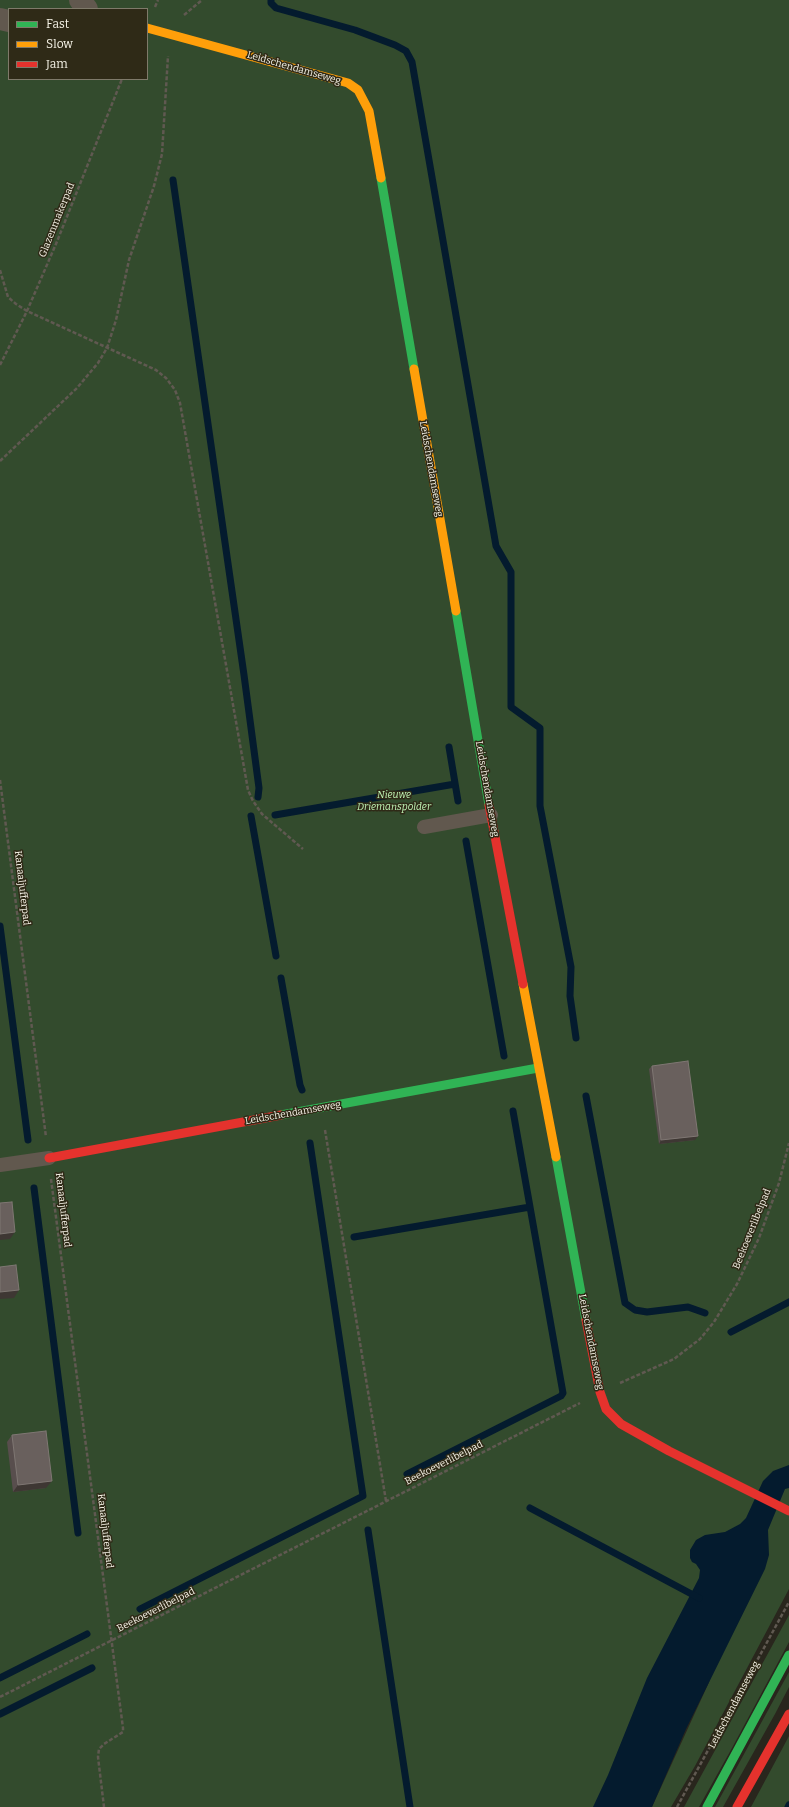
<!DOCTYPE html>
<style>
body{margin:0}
#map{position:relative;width:789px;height:1807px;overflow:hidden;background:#29261d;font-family:Bitter,serif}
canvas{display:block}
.legend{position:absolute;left:8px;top:8px;width:140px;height:72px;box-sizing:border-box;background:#2f2a17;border:1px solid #7f7a6a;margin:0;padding:5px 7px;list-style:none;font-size:12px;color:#f6f3e7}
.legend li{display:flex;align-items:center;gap:8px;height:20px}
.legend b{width:20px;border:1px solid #7f7a6a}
</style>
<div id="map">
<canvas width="789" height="1807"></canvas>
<ul class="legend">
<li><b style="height:5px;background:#30b455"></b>Fast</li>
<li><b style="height:5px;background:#ff9f0a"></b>Slow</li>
<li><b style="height:5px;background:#e5322d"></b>Jam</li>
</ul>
</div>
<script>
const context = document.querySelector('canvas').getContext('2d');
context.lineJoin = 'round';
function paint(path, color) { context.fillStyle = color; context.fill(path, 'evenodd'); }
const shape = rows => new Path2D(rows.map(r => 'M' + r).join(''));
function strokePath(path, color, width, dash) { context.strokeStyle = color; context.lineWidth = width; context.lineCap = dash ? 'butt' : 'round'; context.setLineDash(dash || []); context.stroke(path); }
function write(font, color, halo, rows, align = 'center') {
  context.font = font + ' Bitter,serif'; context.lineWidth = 3; context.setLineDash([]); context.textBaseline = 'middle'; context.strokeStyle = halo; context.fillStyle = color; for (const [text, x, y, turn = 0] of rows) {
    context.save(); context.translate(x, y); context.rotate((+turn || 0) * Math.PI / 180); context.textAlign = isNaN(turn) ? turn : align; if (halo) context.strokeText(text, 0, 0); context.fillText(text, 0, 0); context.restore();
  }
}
paint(shape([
 [0,0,789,0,789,1589,695,1766,671,1807,652,1807,710,1680,634,1807,0,1807],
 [9,9,147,9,147,79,9,79],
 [789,1615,789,1642,732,1748,699,1807,684,1807],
 [789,1672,789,1687,775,1714,723,1807,715,1807],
 [789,1736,789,1807,751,1807]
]), '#334b2d');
paint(shape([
 [789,1465,789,1488,785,1489,768,1530,769,1555,765,1569,686,1729,652,1807,593,1807,608,1775,647,1678,699,1578,700,1570,696,1564,692,1562,690,1558,690,1550,696,1540,705,1535,725,1532,740,1524,746,1518,763,1481,773,1471]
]), '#041b2e');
strokePath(shape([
 [271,0,271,3,276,8,355,30,395,45,406,51,412,62,496,546,511,572,511,707,540,728,540,806,571,967,570,996,576,1038],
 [173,180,244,675,259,788,258,797],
 [449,747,458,801],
 [275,815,455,784],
 [251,816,276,956],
 [466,841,504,1056],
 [0,926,28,1140],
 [281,978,300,1085,302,1090],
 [586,1096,625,1303,635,1310,647,1312,688,1307,705,1313],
 [34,1188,78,1533],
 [354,1237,530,1207],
 [731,1332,789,1302],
 [407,1474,561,1396,563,1393,513,1111],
 [530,1508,699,1598],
 [368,1530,410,1807],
 [140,1609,363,1496,310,1143],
 [0,1678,87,1634],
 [0,1714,92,1668],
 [788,1807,789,1805]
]), '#041b2e', 7);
strokePath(shape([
 [155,7,158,0],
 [184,15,202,0],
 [0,270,8,297,16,304,27,311,156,370,166,378,175,390,180,403,248,790,253,801,262,814,303,849],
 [0,365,27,311,56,244,122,79],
 [0,461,77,388,98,363,107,348,116,320,129,260,154,186,162,154,168,56],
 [0,780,46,1137],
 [325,1130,386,1501],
 [51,1179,123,1728,123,1732,104,1744,99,1749,98,1757,104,1807],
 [620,1383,674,1359,700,1339,714,1322,737,1284,759,1238,779,1183,789,1143],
 [0,1697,580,1403],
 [677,1807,789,1602]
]), '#605951', 2.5, [4, 2]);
strokePath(shape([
 [424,827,491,815],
 [0,1165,49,1158]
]), '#61584e', 14);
strokePath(shape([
 [80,0,87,9],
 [0,19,9,21]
]), '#61584e', 22);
strokePath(shape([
 [381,178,414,369],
 [456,611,489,805],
 [281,1115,538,1068],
 [556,1157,586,1320],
 [707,1807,789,1655]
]), '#30b455', 9);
strokePath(shape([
 [147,28,348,83,358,90,369,111,381,178],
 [414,369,456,611],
 [523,984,556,1157]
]), '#ff9f0a', 9);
strokePath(shape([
 [489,805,523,984],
 [49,1158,281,1115],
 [586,1320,600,1392,606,1409,621,1424,669,1451,789,1511],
 [737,1807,789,1714]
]), '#e5322d', 9);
paint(shape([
 [652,1066,695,1140,659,1144,649,1069],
 [12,1435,46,1488,13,1492,7,1442]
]), '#584e4d');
paint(shape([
 [698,1136,695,1140,659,1144,661,1140],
 [15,1232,10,1239,0,1240,0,1234],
 [19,1290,14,1298,0,1299,0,1292],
 [52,1481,46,1488,13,1492,18,1485]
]), '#3e3733');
const building = shape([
 [688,1061,698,1136,661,1140,652,1066,688,1061],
 [12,1202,15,1232,0,1234,0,1203,12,1202],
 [16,1265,19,1290,0,1292,0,1267,16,1265],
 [46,1431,52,1481,18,1485,12,1435,46,1431]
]);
paint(building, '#69605d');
strokePath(building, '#7f7773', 1);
write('10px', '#f6f3e7', '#2f2a17', [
 ["Leidschendamseweg",294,68,16],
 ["Glazenmakerpad",57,220,-68],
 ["Leidschendamseweg",431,469,80],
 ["Leidschendamseweg",487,789,80],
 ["Kanaaljufferpad",22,888,83],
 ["Leidschendamseweg",293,1113,-10],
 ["Kanaaljufferpad",63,1210,83],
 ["Beekoeverlibelpad",752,1229,-68],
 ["Leidschendamseweg",591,1342,79],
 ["Beekoeverlibelpad",444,1463,-27],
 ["Kanaaljufferpad",105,1531,83],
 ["Beekoeverlibelpad",156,1610,-27],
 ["Leidschendamseweg",734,1705,-62]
]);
write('italic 10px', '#c0f5b6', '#2f2a17', [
 ["Nieuwe",394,795],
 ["Driemanspolder",394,807]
]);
</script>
